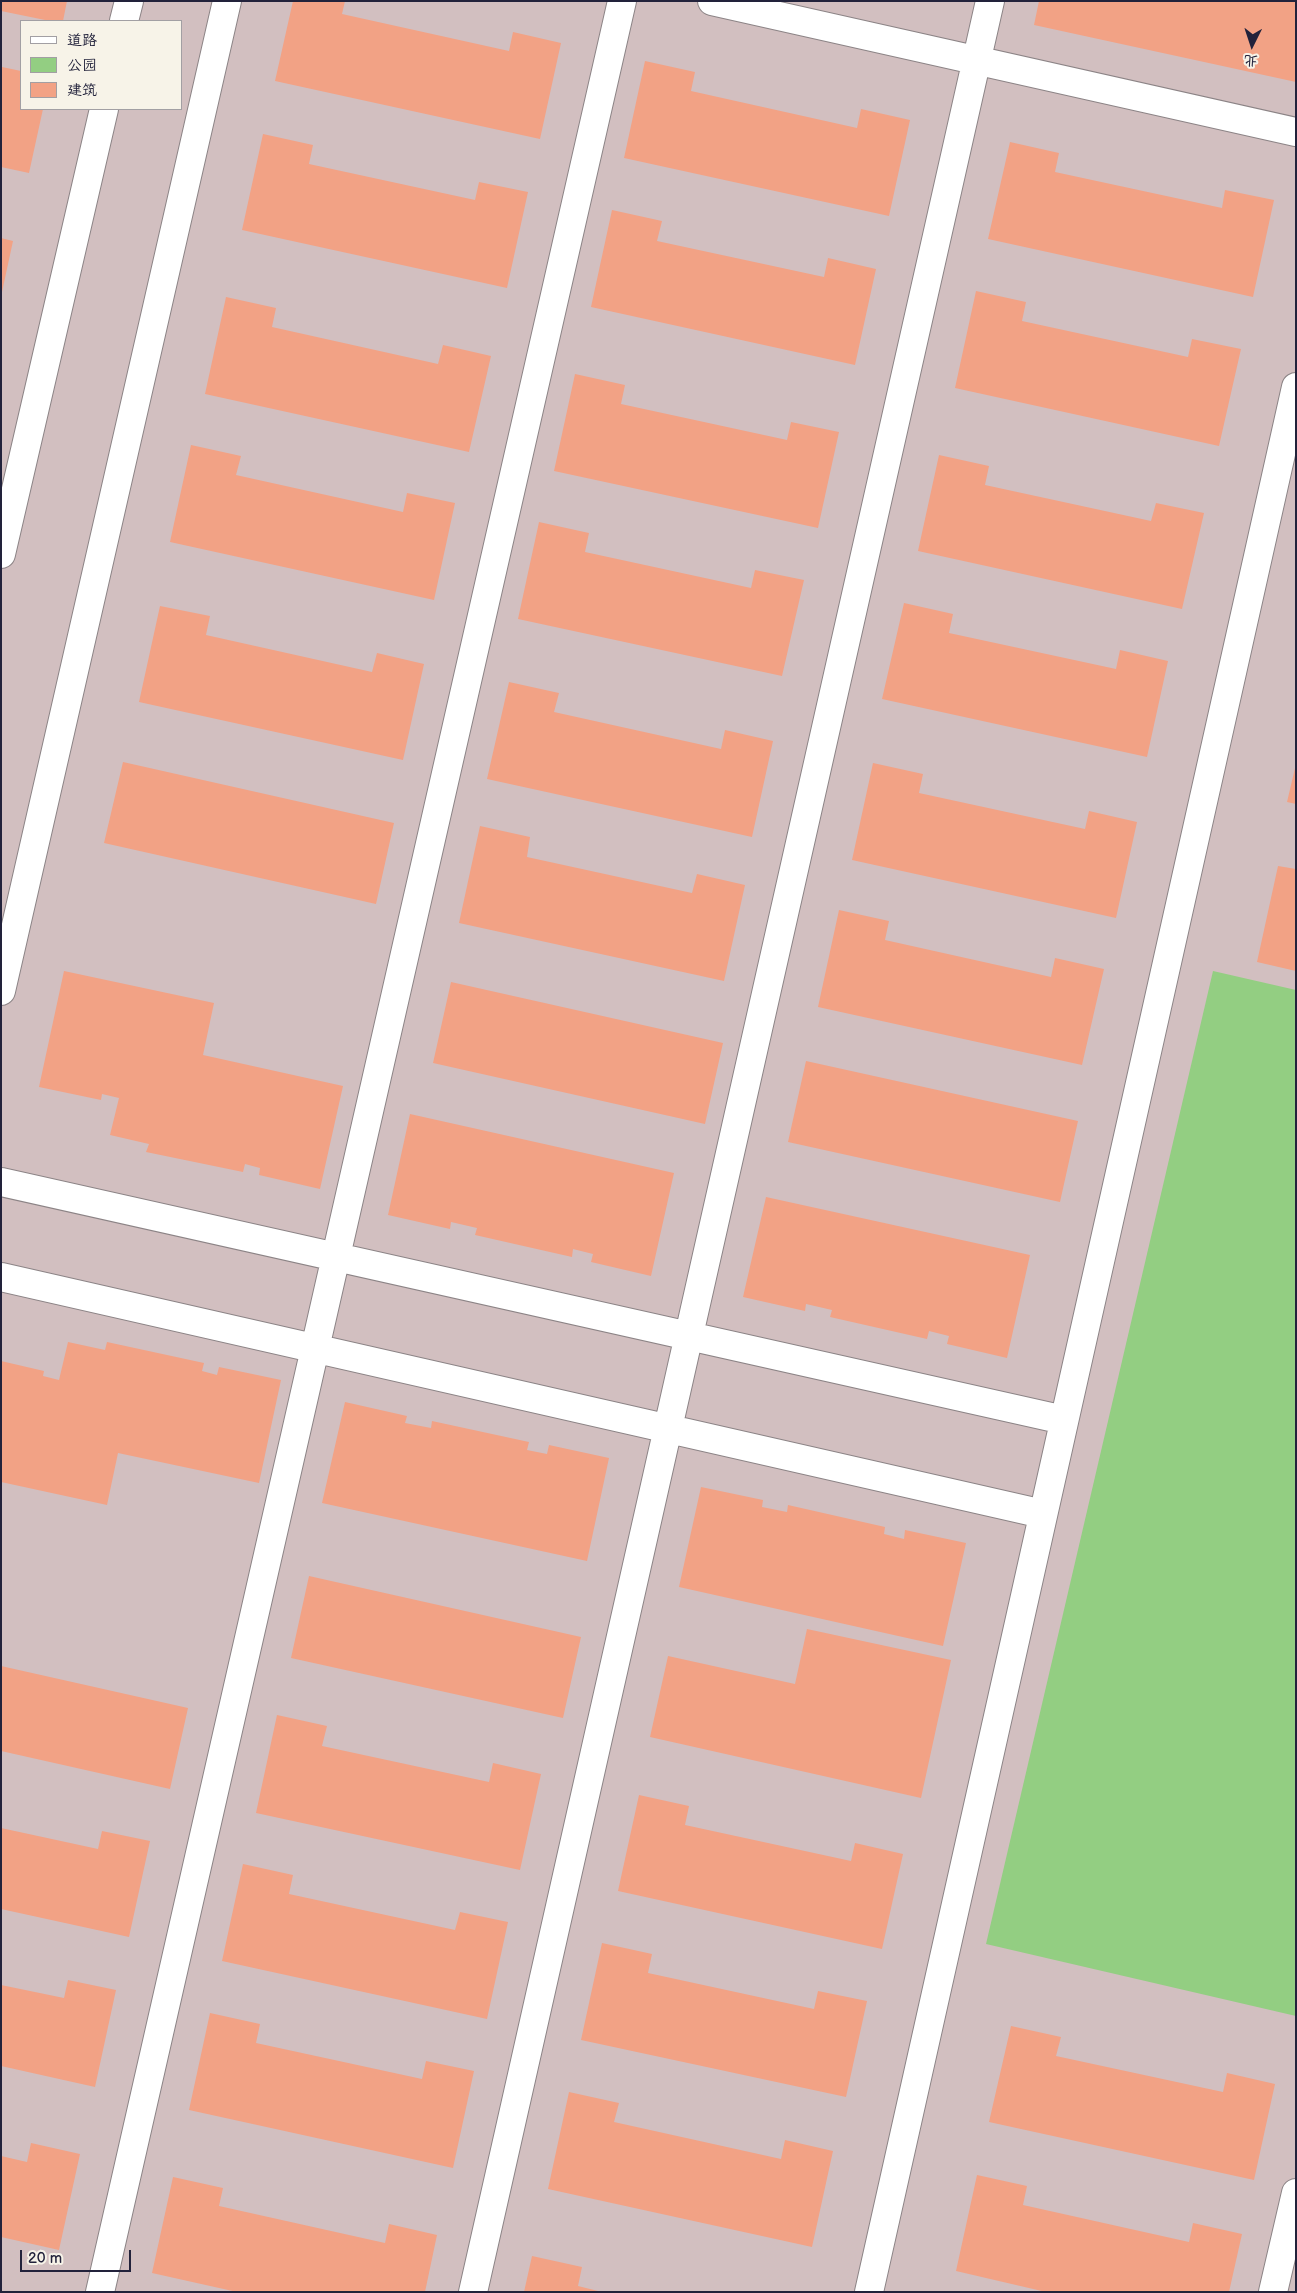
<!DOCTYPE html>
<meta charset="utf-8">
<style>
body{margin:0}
#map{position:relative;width:1297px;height:2293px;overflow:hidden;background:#f5e7d2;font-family:"Balsamiq Sans","LXGW WenKai TC",sans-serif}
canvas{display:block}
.frame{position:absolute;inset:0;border:2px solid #22223b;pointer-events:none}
.legend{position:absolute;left:20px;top:20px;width:162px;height:90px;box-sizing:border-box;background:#f7f3e8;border:1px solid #a29fa3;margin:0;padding:6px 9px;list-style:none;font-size:15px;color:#22223b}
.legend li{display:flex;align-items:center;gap:10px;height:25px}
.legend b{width:25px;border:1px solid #a29fa3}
.north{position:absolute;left:1227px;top:20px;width:50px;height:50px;-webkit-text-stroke:4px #f7f3e8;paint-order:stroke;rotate:184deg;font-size:14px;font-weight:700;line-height:20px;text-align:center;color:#22223b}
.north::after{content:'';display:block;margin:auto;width:18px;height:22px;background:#22223b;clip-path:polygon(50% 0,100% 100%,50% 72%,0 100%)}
.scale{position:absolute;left:20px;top:2250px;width:111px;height:22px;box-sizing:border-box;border:2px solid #22223b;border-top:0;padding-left:6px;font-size:15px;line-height:18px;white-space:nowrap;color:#22223b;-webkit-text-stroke:4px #f7f3e8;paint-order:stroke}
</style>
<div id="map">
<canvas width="1297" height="2293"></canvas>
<div class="frame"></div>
<ul class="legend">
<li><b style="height:6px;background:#fff"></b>道路</li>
<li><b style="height:14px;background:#93ce82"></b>公园</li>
<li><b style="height:14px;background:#f2a285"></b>建筑</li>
</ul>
<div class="north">北</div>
<div class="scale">20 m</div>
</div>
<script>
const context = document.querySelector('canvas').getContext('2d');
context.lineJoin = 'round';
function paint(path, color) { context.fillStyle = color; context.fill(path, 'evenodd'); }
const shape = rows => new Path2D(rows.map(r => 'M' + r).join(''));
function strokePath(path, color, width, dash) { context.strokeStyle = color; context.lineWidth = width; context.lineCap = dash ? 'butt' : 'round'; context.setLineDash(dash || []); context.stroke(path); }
paint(shape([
 [1,1,1296,1,1296,2292,1,2292],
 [21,21,181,21,181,109,21,109]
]), '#d2bfc0');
paint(shape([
 [1213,971,1296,990,1296,2016,986,1944]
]), '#93ce82');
paint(shape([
 [1,1,67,1,63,21,50,21,1,11],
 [293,1,345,1,342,14,509,51,513,32,561,43,540,139,275,81],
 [1039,1,1296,1,1296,82,1034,25],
 [645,61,695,72,691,91,857,128,861,109,910,120,889,216,624,158],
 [2,67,21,71,21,109,43,109,29,173,1,167],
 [263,134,313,145,309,164,475,200,479,182,528,192,507,288,242,230],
 [1010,142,1059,153,1055,172,1222,208,1225,190,1274,200,1253,297,988,239],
 [612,210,662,221,657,241,824,277,828,258,876,269,855,365,591,307],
 [1,238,13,241,2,292,1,292],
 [976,291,1026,302,1022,321,1188,357,1192,339,1241,349,1219,446,955,388],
 [226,297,276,308,272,327,438,364,443,345,491,356,469,452,205,394],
 [575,374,625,385,621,404,787,440,791,422,839,432,818,528,554,471],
 [191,445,241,456,236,475,403,512,407,493,455,503,434,600,170,542],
 [939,455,989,466,985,485,1151,521,1156,503,1204,513,1182,609,918,551],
 [539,522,589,533,585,552,751,588,755,570,804,580,782,676,518,619],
 [904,603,953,614,949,633,1116,669,1120,650,1168,661,1147,757,882,699],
 [160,606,210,616,206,635,372,672,377,653,424,664,403,760,139,702],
 [509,682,559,693,554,712,721,749,725,730,773,741,752,837,487,779],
 [123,762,394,823,376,904,104,843],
 [873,763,923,774,919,793,1085,829,1089,811,1137,822,1116,918,852,860],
 [1295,768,1296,768,1296,804,1287,802],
 [480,826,530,837,527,857,692,893,697,874,745,885,724,981,459,923],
 [1278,866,1296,869,1296,971,1257,962],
 [839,910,889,921,885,940,1051,977,1055,958,1104,969,1082,1065,818,1007],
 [64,971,214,1003,203,1055,343,1086,320,1189,259,1175,260,1168,245,1164,243,1172,146,1152,149,1144,110,1135,119,1098,102,1094,101,1100,39,1087],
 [451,982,723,1043,705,1124,433,1063],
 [806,1061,1078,1121,1060,1202,788,1142],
 [410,1114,674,1173,651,1276,591,1262,593,1254,573,1249,572,1257,475,1235,477,1228,451,1222,450,1229,388,1215],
 [766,1197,1030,1255,1007,1358,947,1344,949,1336,929,1331,927,1339,830,1317,832,1310,806,1304,805,1311,743,1297],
 [68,1342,105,1350,107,1342,204,1363,202,1371,217,1375,219,1367,281,1380,259,1483,118,1453,107,1505,1,1482,1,1361,44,1371,43,1376,59,1380],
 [345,1402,407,1416,405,1423,431,1428,432,1421,529,1442,527,1450,547,1454,549,1445,609,1458,587,1561,322,1503],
 [701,1487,763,1500,762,1507,787,1512,788,1505,885,1527,884,1534,904,1539,905,1530,966,1543,943,1646,679,1587],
 [309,1576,581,1637,563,1718,291,1658],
 [807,1629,951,1660,921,1798,650,1737,668,1656,795,1684],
 [1,1666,188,1708,170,1789,1,1751],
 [277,1715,327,1726,322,1746,489,1782,493,1763,541,1774,520,1870,256,1813],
 [639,1795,689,1806,685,1825,851,1861,855,1843,903,1854,882,1949,618,1891],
 [1,1828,98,1849,102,1831,150,1841,129,1937,1,1909],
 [243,1864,293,1875,289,1894,455,1930,460,1912,508,1922,487,2019,222,1961],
 [602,1943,652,1954,648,1973,814,2009,818,1991,867,2001,846,2097,581,2040],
 [68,1980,116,1990,95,2087,1,2066,1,1985,64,1998],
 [210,2013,260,2024,256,2043,422,2079,426,2061,474,2071,453,2168,189,2110],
 [1011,2026,1061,2037,1056,2056,1223,2092,1227,2073,1275,2084,1254,2180,989,2122],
 [569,2092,619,2103,614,2122,781,2159,785,2140,833,2151,812,2247,548,2189],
 [31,2143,80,2154,59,2250,1,2237,1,2156,27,2162],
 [977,2175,1027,2186,1023,2205,1189,2242,1193,2223,1242,2234,1229,2292,1046,2292,956,2271],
 [173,2177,223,2188,219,2206,385,2243,389,2224,437,2235,425,2292,237,2292,152,2273],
 [532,2256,582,2267,578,2286,602,2292,524,2292]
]), '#f2a285');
const minor = shape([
 [712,1,1296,132],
 [124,21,129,1],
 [1,554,104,109],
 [1,991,227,1],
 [1,1182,1064,1420],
 [1,1277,1043,1514],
 [100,2292,622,1],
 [473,2292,990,1],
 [869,2292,1296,387],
 [1273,2292,1296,2193]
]);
strokePath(minor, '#8c8486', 30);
strokePath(minor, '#fff', 28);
</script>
